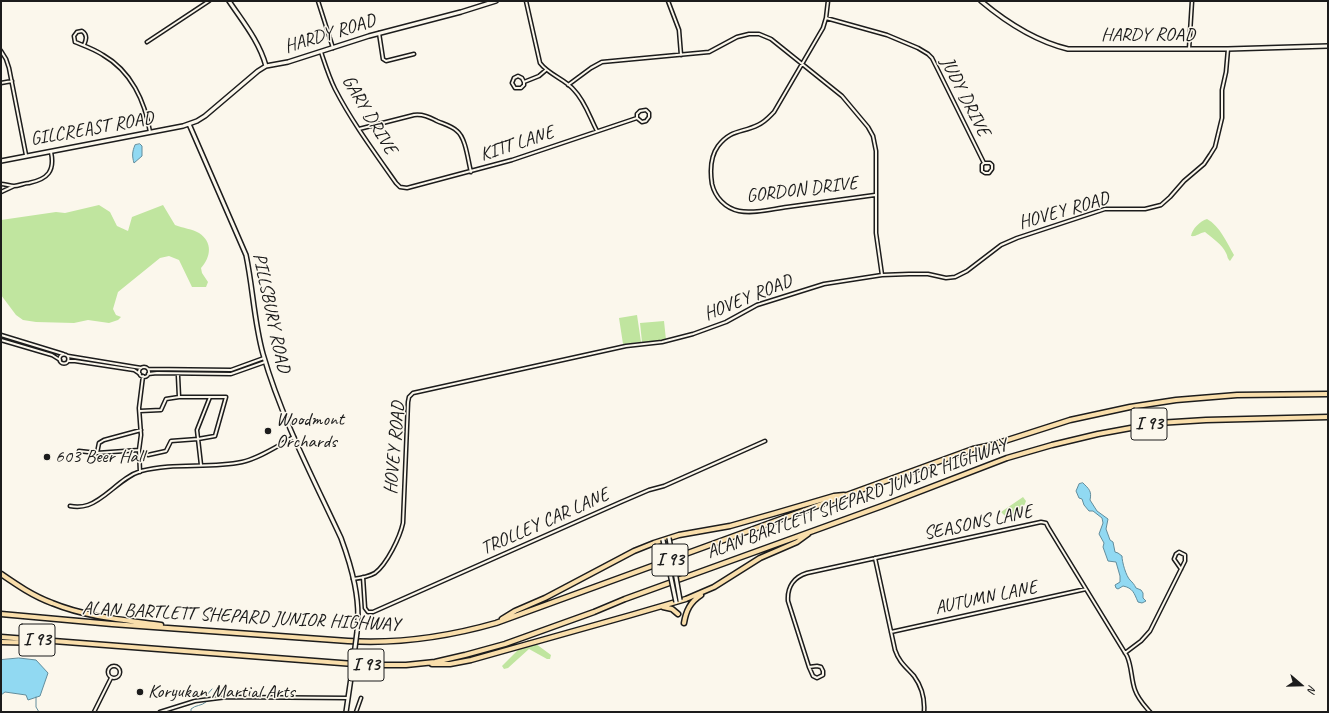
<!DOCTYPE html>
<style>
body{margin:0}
#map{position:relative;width:1329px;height:713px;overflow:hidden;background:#fbf7ec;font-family:Caveat,sans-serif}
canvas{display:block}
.frame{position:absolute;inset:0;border:2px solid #1c1c1c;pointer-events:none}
.north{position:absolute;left:1281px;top:665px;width:40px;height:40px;-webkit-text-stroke:3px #fbf7ec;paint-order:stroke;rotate:110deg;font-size:11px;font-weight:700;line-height:16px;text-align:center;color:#1c1c1c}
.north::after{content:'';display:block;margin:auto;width:14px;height:18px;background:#1c1c1c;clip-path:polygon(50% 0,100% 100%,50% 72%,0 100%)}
</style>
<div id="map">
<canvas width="1329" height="713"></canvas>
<div class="frame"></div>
<div class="north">N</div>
</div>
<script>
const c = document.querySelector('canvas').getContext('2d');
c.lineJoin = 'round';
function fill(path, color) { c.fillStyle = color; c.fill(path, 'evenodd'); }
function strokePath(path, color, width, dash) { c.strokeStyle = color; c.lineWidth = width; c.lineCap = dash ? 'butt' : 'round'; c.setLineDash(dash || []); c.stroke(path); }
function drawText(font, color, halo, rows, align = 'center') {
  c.font = font + ' Caveat,sans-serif'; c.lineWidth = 3; c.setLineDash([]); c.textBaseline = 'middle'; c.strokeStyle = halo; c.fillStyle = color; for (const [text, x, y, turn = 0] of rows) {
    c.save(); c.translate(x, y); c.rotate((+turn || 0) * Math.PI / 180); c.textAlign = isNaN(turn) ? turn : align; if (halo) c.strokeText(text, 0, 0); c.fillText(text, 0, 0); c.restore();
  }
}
const green = new Path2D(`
 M99,205L110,212L117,226L128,231L132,217L163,205L175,225C182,228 193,229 199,233C213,242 211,257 201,268L202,273L208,282L206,287H192L179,260L169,256L160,258L118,292L113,309L116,315L121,317L118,320L109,323L88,320L74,323L36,322L23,320L16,315L1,295V220L56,212L65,213Z
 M1207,219C1220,226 1227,243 1234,255L1230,261C1227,258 1228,257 1226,253C1222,244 1212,238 1205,232C1199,233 1196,237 1191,236C1192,229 1200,221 1207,219Z
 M637,315L641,342L623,344L619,318Z
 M664,321L666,340L642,342L640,323Z
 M1023,497L1026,501C1023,511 1015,516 1005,516L1001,512Z
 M528,640L532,641L551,655L550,659H547L529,649L508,668L504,669L502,666Z`);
const water = new Path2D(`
 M140,144L142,146V156L134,163C132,156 132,152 135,145Z
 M1083,483C1089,489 1092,491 1090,500L1097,511L1108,519L1106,529L1110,540L1113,542L1115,552L1118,553L1122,556C1122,562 1126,576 1130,580C1133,583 1134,584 1136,588L1141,590L1143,593V598L1146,601L1142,603L1138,602C1134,593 1133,588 1123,586L1118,589L1116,588L1115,585L1120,582V576L1116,562L1108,561L1103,547L1104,543L1099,534L1103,523L1102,518L1093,511H1089L1084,505L1082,499L1079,498L1076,491L1079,484Z
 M19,658L36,660L48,673L40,696L28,700L26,695L5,692L1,695V660Z`);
const stream = new Path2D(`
 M206,696L212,689
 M36,697V707L39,712
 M191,712V709C195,705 202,706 206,702`);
const minor = new Path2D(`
 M318,1L333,48
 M526,1L540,63C549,75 565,79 574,90C585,101 590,118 597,131
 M668,1L679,30L681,55
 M828,1L826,18L823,28L774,112C769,117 765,122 758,125C742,133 731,129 718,146C710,157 710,171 712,184C715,197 725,208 739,211C754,214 772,209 787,207C816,203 846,199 875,195
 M826,18L887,35L918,48L928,54L932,58L939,72L984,163L982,165V171L985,173H989L992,169V165L990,163H984
 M379,33L383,59L386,61L414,54
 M147,42L209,1
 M84,45C86,40 88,35 82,31L77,32L74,36L75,42C85,46 94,49 103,55C131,71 145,101 150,132
 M1189,49L1192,1
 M1,51L6,59L9,68L26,155
 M321,52C325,64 329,77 335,89C352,122 375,153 396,183L400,187L407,188L512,160L637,118L642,122L646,121L649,117V113L646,110L640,111L637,114V118
 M524,82L522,78L518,76L514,78L512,83L515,88H521L524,85V82L539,76L546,70
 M1,83L12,81
 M568,85L591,68L602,62L709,52L737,37L749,34H759L771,39L842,96L868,127L873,136L876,151V233L882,275
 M359,129L414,115C423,114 429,117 437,121C444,124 452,126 457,131C466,138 468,161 471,172
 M1,184C5,184 10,186 14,186C19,186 24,183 29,183C48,179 55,171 51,152
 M1,192L14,186
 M1,335L63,354
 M1,340L52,355L60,360
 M59.5 359a4.5 4.5 0 1 1 9 0a4.5 4.5 0 1 1-9 0Z
 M68,356L141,368
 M69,361H75L134,370L140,374
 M139 372a5 5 0 1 1 10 0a5 5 0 1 1-10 0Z
 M148,369L231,370L264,358
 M148,374L157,373L231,374L265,362
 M178,376L179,397
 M140,411L161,410L166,399L179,397H226L215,436L198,439L171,441L166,451L148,455
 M79,451L97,453L139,450
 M97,453L99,443L104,440L141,430
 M201,465L197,430L210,397
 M140,472L139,450L141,435L139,408L143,376
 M70,506C76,507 82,507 88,505C106,499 121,477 141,471C174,462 209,469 242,462C260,458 277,446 294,437
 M875,558L895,650C899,662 906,667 914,676C922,687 925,699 924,712
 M363,577L365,608L368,612H373L621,502L649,490L664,486L765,441
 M353,579C361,578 368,577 375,573C387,564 400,537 403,523L408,402L409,397L413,393L626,346L662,342L693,334L726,322L757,305L824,284L882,275L909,274H928L946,278L955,277L967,271L1001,245L1017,238L1105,209H1145L1161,205L1170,197L1184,181L1204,164L1210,155L1215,147L1222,118V90L1226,72L1228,49
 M891,632L1086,589
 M1125,653L1141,641L1150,631L1185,561V555L1179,552L1176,554L1174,559L1181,569
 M108 672a6 6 0 1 1 12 0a6 6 0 1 1-12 0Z
 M809,667L817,666L821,667L823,671V675L817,678L813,676L809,667L788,601C787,587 794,577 807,573L1041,522L1046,523L1048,527L1127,656C1132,667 1131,679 1135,690C1138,699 1144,705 1150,712
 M94,712L111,678
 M160,712L195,701L227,697L348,698
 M356,712L361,698`);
const tertiary = new Path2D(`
 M229,1C243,22 259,41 266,66
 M981,1C1006,22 1035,41 1068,49H1228L1328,46
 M189,124L246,255C253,288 254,322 263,354C281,417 313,478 341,538C352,568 361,600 357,632
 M1,161L183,126L197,121L205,116L258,71L266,66L288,62L369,36L461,12L496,1
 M346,712L352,671`);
const motorway = new Path2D(`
 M1,574C17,585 33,596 52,603C86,617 124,620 161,625
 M663,607L672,609L678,614
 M1,614L112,624L348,641C398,644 447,637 496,623L973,449L992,445L1070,420L1130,407L1176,400L1237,395L1328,394
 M502,619L515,611L545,598L634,551L654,543L679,535L730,526L776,513L834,496L844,495
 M684,623C686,611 690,602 701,595
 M1,637L367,665H406L435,662L465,655L505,644L594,612L625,599L882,506L1007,458L1052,445L1098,434L1158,423L1206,420L1328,417
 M1,642L45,643
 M432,664H450L471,660L631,615L686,599L714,587L760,558L797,542L808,534`);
const tertiaryBridge = new Path2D(`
 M352,671L357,632`);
const secondaryBridge = new Path2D(`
 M669,538L680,600
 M663,540L676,602`);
const markers = [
 [268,431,4,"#1c1c1c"],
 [47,457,4,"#1c1c1c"],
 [140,692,4,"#1c1c1c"]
];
const shields = [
 [1149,424,36],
 [670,560,36],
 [37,640,36],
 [366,665,36]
];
const shieldNames = [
 ["I 93",1149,424],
 ["I 93",670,560],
 ["I 93",37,640],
 ["I 93",366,665]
];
const streetNames = [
 ["HARDY ROAD",330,34,-17],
 ["HARDY ROAD",1148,35],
 ["JUDY DRIVE",965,97,63],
 ["GARY DRIVE",369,115,59],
 ["GILCREAST ROAD",92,129,-10],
 ["KITT LANE",517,144,-18],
 ["GORDON DRIVE",802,190,-7],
 ["HOVEY ROAD",1064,211,-16],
 ["HOVEY ROAD",748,298,-22],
 ["PILLSBURY ROAD",271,313,78],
 ["HOVEY ROAD",395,448,-85],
 ["ALAN BARTLETT SHEPARD JUNIOR HIGHWAY",857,499,-20],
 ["TROLLEY CAR LANE",545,522,-24],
 ["SEASONS LANE",978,523,-12],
 ["AUTUMN LANE",986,598,-12],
 ["ALAN BARTLETT SHEPARD JUNIOR HIGHWAY",241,617,3]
];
const poiNames = [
 ["Woodmont",276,420],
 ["Orchards",276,442],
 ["603 Beer Hall",55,457],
 ["Koryukan Martial Arts",148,692]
];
fill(green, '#c0e59f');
fill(water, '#91d9f2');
strokePath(water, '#628d9c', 1);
strokePath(stream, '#628d9c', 1);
strokePath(minor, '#1c1c1c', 5);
strokePath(tertiary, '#1c1c1c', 6);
strokePath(motorway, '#1c1c1c', 7);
strokePath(minor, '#fbf7ec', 2);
strokePath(tertiary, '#fbf7ec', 3);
strokePath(motorway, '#f9deab', 4);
strokePath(tertiaryBridge, '#1c1c1c', 6, []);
strokePath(secondaryBridge, '#1c1c1c', 6, []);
strokePath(tertiaryBridge, '#fbf7ec', 3);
strokePath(secondaryBridge, '#fbf7ec', 3);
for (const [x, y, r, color] of markers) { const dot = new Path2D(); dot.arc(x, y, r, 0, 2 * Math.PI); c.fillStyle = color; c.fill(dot); strokePath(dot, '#fbf7ec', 1.5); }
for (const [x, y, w] of shields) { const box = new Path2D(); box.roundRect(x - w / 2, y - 16, w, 32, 3); c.fillStyle = '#fbf7ec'; c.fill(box); strokePath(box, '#1c1c1c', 1); }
drawText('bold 18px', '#1c1c1c', null, shieldNames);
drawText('19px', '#1c1c1c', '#fbf7ec', streetNames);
drawText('19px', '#1c1c1c', '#fbf7ec', poiNames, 'left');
</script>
